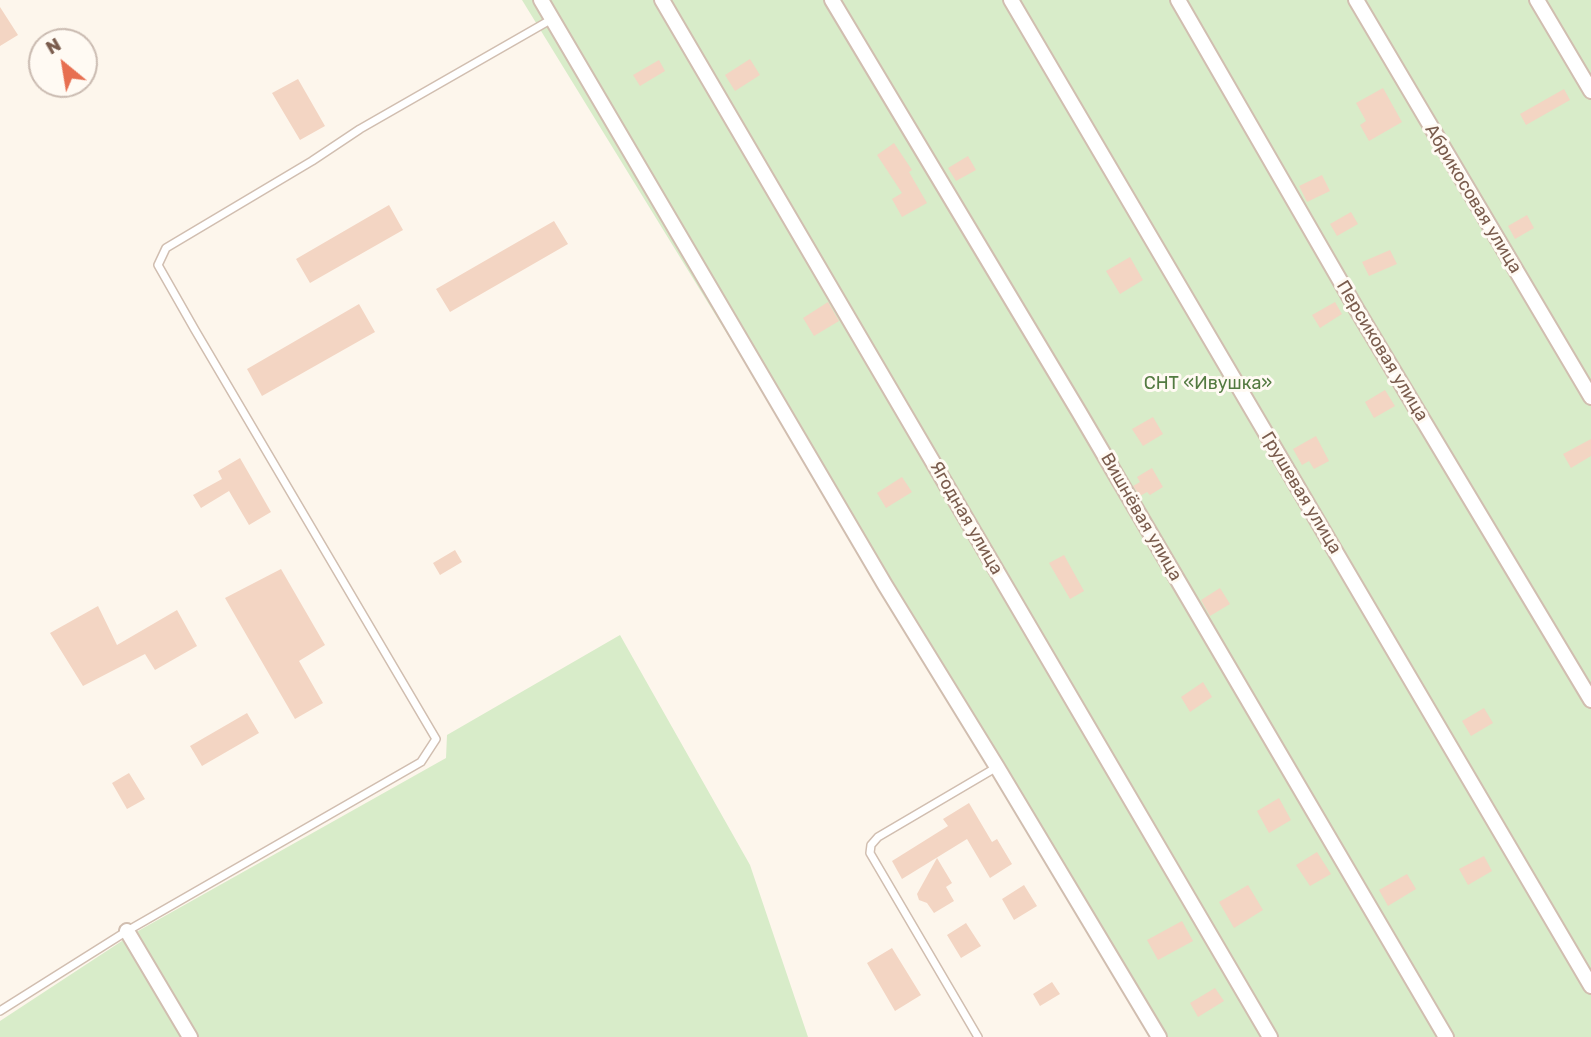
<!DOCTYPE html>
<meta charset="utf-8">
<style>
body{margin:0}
#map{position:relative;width:1591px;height:1037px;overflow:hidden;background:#fdf6ec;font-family:Rubik,sans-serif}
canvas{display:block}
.north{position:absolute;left:28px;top:28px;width:70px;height:70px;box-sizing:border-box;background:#fffaf3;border:2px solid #cabbb1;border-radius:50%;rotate:330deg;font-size:19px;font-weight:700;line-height:28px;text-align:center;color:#7a5c4d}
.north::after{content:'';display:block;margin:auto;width:24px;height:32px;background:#e76f51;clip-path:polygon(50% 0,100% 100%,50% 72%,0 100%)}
</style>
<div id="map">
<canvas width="1591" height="1037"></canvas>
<div class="north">N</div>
</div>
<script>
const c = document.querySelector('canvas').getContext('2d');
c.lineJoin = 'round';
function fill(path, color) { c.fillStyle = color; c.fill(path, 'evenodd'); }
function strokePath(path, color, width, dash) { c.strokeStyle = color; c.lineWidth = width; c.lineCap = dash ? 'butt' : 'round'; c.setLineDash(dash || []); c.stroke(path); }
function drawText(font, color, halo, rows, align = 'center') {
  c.font = font + ' Rubik,sans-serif'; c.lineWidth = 6; c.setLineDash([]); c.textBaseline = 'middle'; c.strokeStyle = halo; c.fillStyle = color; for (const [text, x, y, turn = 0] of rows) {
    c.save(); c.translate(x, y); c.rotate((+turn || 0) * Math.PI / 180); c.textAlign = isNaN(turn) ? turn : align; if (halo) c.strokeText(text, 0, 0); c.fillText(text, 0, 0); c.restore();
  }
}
const green = new Path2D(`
 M522,0H1591V1037H1159Z
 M620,635L750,865L808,1037H0V1021L131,935L446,758L447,735Z`);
const building = new Path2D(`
 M0,7L18,35L0,46Z
 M750,59L760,75L735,91L725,75Z
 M659,60L665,71L640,86L633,75Z
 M298,79L325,126L300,140L272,93Z
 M1383,88L1402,122L1369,141L1360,125L1366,121L1356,103Z
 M1564,89L1570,100L1526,125L1520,114Z
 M894,143L912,170L909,172L927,203L902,217L892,199L902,193L877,155Z
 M968,156L976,170L956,181L948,168Z
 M1322,175L1330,191L1307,202L1299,186Z
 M389,205L403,230L310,283L296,259Z
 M1351,212L1358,224L1337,236L1330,224Z
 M1527,215L1534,228L1515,239L1508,226Z
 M554,221L568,244L450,312L436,289Z
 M1390,250L1397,264L1369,276L1362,262Z
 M1130,257L1143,280L1120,294L1106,271Z
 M828,302L839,321L814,336L803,318Z
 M1335,302L1342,314L1320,328L1312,315Z
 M359,304L375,332L262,396L247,369Z
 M1385,390L1395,406L1374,418L1365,402Z
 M1153,417L1163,434L1143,446L1132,429Z
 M1316,436L1329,461L1314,469L1309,461L1302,465L1293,449Z
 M1591,439V456L1571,468L1563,454Z
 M240,458L271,512L249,525L229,491L201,508L193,495L222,479L218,471Z
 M1152,468L1163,487L1150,495L1147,492L1140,496L1133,486L1140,482L1137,477Z
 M902,477L912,492L886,508L877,493Z
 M455,550L462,562L440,575L433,563Z
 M1064,555L1084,591L1070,599L1049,563Z
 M281,569L325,645L299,661L323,703L295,719L225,598Z
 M1220,588L1230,604L1210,616L1201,600Z
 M98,606L117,645L177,610L197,646L155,670L145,654L83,686L50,633Z
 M1203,682L1212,697L1190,712L1181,697Z
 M1484,708L1493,723L1471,736L1462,721Z
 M247,713L259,733L202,766L190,746Z
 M129,773L145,799L127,809L112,783Z
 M1279,798L1291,820L1269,833L1257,811Z
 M969,803L992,842L997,839L1012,864L990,878L967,839L902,879L892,861L948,826L943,819Z
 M1317,852L1331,874L1310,886L1296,865Z
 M1484,856L1492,871L1468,885L1459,869Z
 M937,858L952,883L946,887L954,901L934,913L927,903L919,900L917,894Z
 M1407,874L1416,889L1388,906L1379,890Z
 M1024,885L1037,906L1014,920L1002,899Z
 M1248,885L1263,910L1234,928L1219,902Z
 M1182,921L1193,941L1158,960L1147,940Z
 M966,923L981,946L961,958L947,935Z
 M892,948L921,995L895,1011L867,963Z
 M1052,982L1060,994L1040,1006L1033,994Z
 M1215,988L1224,1001L1198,1017L1190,1003Z`);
const service = new Path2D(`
 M0,1011L127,931L421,762L436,739L195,330L158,265L166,248L312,161L360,129L552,19
 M978,1037L870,853L871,845L878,837L997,767`);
const minor = new Path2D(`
 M541,0L885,585L997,767L1159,1037
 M662,0L1270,1037
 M832,0L1079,412L1446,1037
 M1011,0L1591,986
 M1178,0L1357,310L1591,700
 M1356,0L1591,397
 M1537,0L1591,91
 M127,931L190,1037`);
const streetNames = [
 ["Абрикосовая улица",1473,199,59],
 ["Персиковая улица",1382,351,59],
 ["Грушевая улица",1301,493,59],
 ["Вишнёвая улица",1141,517,60],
 ["Ягодная улица",966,518,60]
];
const parkNames = [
 ["СНТ «Ивушка»",1208,384]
];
fill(green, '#d8ecc9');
fill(building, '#f3d5c3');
strokePath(service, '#d1beb0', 10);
strokePath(minor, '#d1beb0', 18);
strokePath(service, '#fff', 7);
strokePath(minor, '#fff', 14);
drawText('18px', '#7a5c4d', '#fffaf3', streetNames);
drawText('18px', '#537a41', '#fffaf3', parkNames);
</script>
